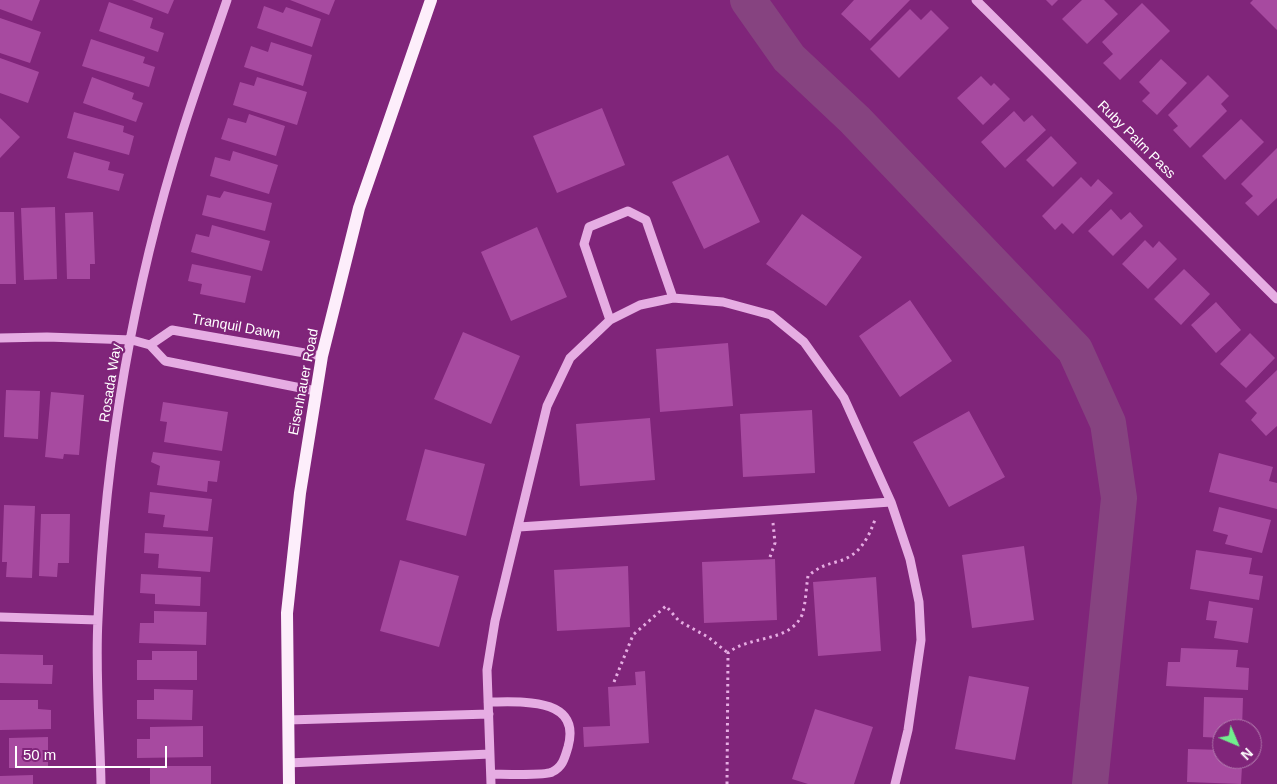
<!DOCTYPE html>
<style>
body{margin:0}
#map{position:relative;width:1277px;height:784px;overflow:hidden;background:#80257a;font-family:Arial,sans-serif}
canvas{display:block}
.north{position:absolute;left:1212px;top:719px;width:50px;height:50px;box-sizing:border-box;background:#80257a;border:1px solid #b37caf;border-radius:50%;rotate:135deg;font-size:14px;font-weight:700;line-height:20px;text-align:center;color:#fff}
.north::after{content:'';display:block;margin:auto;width:18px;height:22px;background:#71ef8d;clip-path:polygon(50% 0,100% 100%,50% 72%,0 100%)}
.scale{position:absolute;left:15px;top:746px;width:152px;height:22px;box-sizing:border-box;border:2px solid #fff;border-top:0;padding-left:6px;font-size:15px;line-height:18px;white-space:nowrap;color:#fff;-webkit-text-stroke:4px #80257a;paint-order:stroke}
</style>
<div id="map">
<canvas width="1277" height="784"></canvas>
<div class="north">N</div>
<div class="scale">50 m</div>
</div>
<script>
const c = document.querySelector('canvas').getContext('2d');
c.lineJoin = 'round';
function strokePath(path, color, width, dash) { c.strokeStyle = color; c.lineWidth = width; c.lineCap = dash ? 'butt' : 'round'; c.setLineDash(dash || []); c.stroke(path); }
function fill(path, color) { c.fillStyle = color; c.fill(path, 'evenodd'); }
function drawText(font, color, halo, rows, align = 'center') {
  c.font = font + ' Arial,sans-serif'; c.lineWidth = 4.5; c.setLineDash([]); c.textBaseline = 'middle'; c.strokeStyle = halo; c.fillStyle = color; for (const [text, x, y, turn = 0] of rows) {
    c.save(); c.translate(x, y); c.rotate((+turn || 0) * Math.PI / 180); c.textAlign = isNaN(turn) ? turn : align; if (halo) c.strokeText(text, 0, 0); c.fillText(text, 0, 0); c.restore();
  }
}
const river = new Path2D(`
 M748,0L789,58L855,120L1075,350L1108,423L1119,498L1090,784`);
const building = new Path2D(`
 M0,0H40L32,21L0,9Z
 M132,0H174L168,14Z
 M290,0H335L329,15Z
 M854,0H910L870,41L841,14Z
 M1046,0H1058L1052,6Z
 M1082,0H1104L1118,14L1087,44L1062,19Z
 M1253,0H1277V30L1250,3Z
 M109,2L153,18L150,28L164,33L158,52L99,31Z
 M1142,3L1170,31L1120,80L1103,63L1113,54L1102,42Z
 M264,6L283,13L286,7L321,19L312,47L257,28Z
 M910,9L921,20L931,10L949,28L899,78L870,49Z
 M0,18L41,32L30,63L0,53Z
 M91,39L145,57L143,63L155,67L149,87L82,66Z
 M271,42L312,55L303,86L244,67L251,46L268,52Z
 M0,58L39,72L28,103L0,93Z
 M1161,59L1187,83L1157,115L1142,101L1150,93L1139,82Z
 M1208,75L1229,96L1221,104L1227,111L1190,148L1173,130L1178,126L1168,115Z
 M981,76L991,86L994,83L1010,99L983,125L957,98Z
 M92,77L134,93L132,99L143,103L136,122L83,103Z
 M257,77L307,92L297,125L233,105L240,82L254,86Z
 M602,108L625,165L557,193L533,136Z
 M1014,111L1024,122L1032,115L1046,130L1005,168L981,142Z
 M74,112L124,126L123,132L134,136L129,155L67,138Z
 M249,114L285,126L276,156L221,139L228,118L246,123Z
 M0,118L20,137L0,158Z
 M1241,119L1264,142L1225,180L1202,156Z
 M1051,136L1077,163L1053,187L1026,160Z
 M1277,148V198L1258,216L1245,203L1253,196L1241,184Z
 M233,151L278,165L269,194L210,176L215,157L230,161Z
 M74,152L110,162L108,170L124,174L119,191L67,178Z
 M728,155L760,222L704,249L672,182Z
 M1081,177L1091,187L1098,179L1113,193L1073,234L1062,223L1055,230L1042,216Z
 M224,191L272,203L265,231L202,215L207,195L220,198Z
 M55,207L57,279L24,280L21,208Z
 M1111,209L1121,220L1130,212L1143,226L1113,256L1088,231Z
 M0,212H14L16,284H0Z
 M93,212L95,264H90V279H67L65,213Z
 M802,214L862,257L826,306L766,264Z
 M212,225L270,241L262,271L191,252L196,234L209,237Z
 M537,227L567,297L511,321L481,252Z
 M1145,240L1153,248L1159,241L1177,259L1148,289L1122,264Z
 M192,264L251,276L245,303L200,294L202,284L188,281Z
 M1184,269L1210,294L1181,325L1154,299Z
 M910,300L952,361L900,397L859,336Z
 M1216,302L1241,330L1216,353L1191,325Z
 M463,332L520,356L491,424L434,399Z
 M1250,333L1275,358L1246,388L1220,364Z
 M728,343L733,406L660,412L656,349Z
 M1277,370V426L1266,436L1251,420L1257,413L1245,401Z
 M6,390L40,391L38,439L4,437Z
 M51,392L84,395L79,455L64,454L63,459L45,457Z
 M163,402L228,412L222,451L164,442L167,422L160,421Z
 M812,410L815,473L743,477L740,414Z
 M969,411L1005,477L949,507L913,442Z
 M650,418L655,480L580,486L576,424Z
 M425,449L485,464L466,536L406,520Z
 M153,452L220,461L217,482L208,481L207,492L157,485L160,466L151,462Z
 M1219,453L1273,467L1269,481L1277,483V509L1209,492Z
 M150,492L212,499L208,531L163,527L165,515L148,513Z
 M4,505L35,506L32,578L6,577L7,562H2Z
 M1219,507L1271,520L1262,553L1225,544L1228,535L1213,531Z
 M41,514H70L69,563H58L57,577L39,576Z
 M145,533L213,537L210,572L158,568L159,554L144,553Z
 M1024,546L1034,620L972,628L962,555Z
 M1196,550L1252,558L1249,574L1263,576L1259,600L1190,589Z
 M775,559L777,620L704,623L702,562Z
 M400,560L459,576L439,647L380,631Z
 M628,566L630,627L557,631L554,570Z
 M141,574L201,577L200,606L155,604V594L140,593Z
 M876,577L881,651L818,656L813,582Z
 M1209,601L1253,608L1248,643L1214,638L1217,621L1206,620Z
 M154,611L207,612L206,645L139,643L140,623H154Z
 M1181,648L1238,650L1236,667L1249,668L1248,690L1166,686L1168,662H1180Z
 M152,651H197V680H137V660H152Z
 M0,654L43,655V665H53L52,684L0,683Z
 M645,671L649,743L584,747L583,727L610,726L608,687L636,685L635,672Z
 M969,676L1029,687L1015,760L955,749Z
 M154,689L193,690L192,720L137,719V700H154Z
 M1204,697L1243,698L1242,729H1222V738L1203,737Z
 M0,700H38V709L51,710V729L0,730Z
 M815,709L873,727L854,784H808L792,779Z
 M203,726V757L137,758V739H150V727Z
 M48,737V768H9V738Z
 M1188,749L1222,750V759H1233V766H1242L1241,784L1187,782Z
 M150,766H211V784H150Z
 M33,775V784H0V776Z`);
const path = new Path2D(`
 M770,557L775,543L773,523
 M614,682L633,635L666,606L679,621L708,637L728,653
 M727,784L728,653C749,635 789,643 802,615C806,603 806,588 808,576C817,568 825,565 836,562C860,556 868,539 876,517`);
const minor = new Path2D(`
 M976,0L1277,299
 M610,320L584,244L589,227L628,211L646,220L673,298
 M0,338L47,337L132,340L150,345L165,361L316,391
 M150,345L172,330L322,356
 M519,527L891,502
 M0,617L98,620
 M488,702C519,702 582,696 568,747C565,757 563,767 552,772C545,776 502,774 491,774
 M288,720L489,714
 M288,763L490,754
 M101,784C100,729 95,674 98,619C105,456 133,289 182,133C196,88 212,44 227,0
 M491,784L487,670L495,621L547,406L570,358L610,320L640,305L673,298L723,302L771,315L804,342L844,398L891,502L910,559L919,602L921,640L908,730L895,784`);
const major = new Path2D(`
 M289,784L287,613L300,493L322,356L359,208L431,0`);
const streetNames = [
 ["Ruby Palm Pass",1136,140,45],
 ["Tranquil Dawn",236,327,10],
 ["Eisenhauer Road",304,382,-79],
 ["Rosada Way",111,383,-81]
];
strokePath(river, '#864380', 36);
fill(building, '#a74aa0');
strokePath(path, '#e6ade3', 3, [2.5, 4]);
strokePath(minor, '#e6ade3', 9);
strokePath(major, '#fdeefb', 12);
drawText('14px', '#fff', '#80257a', streetNames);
</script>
